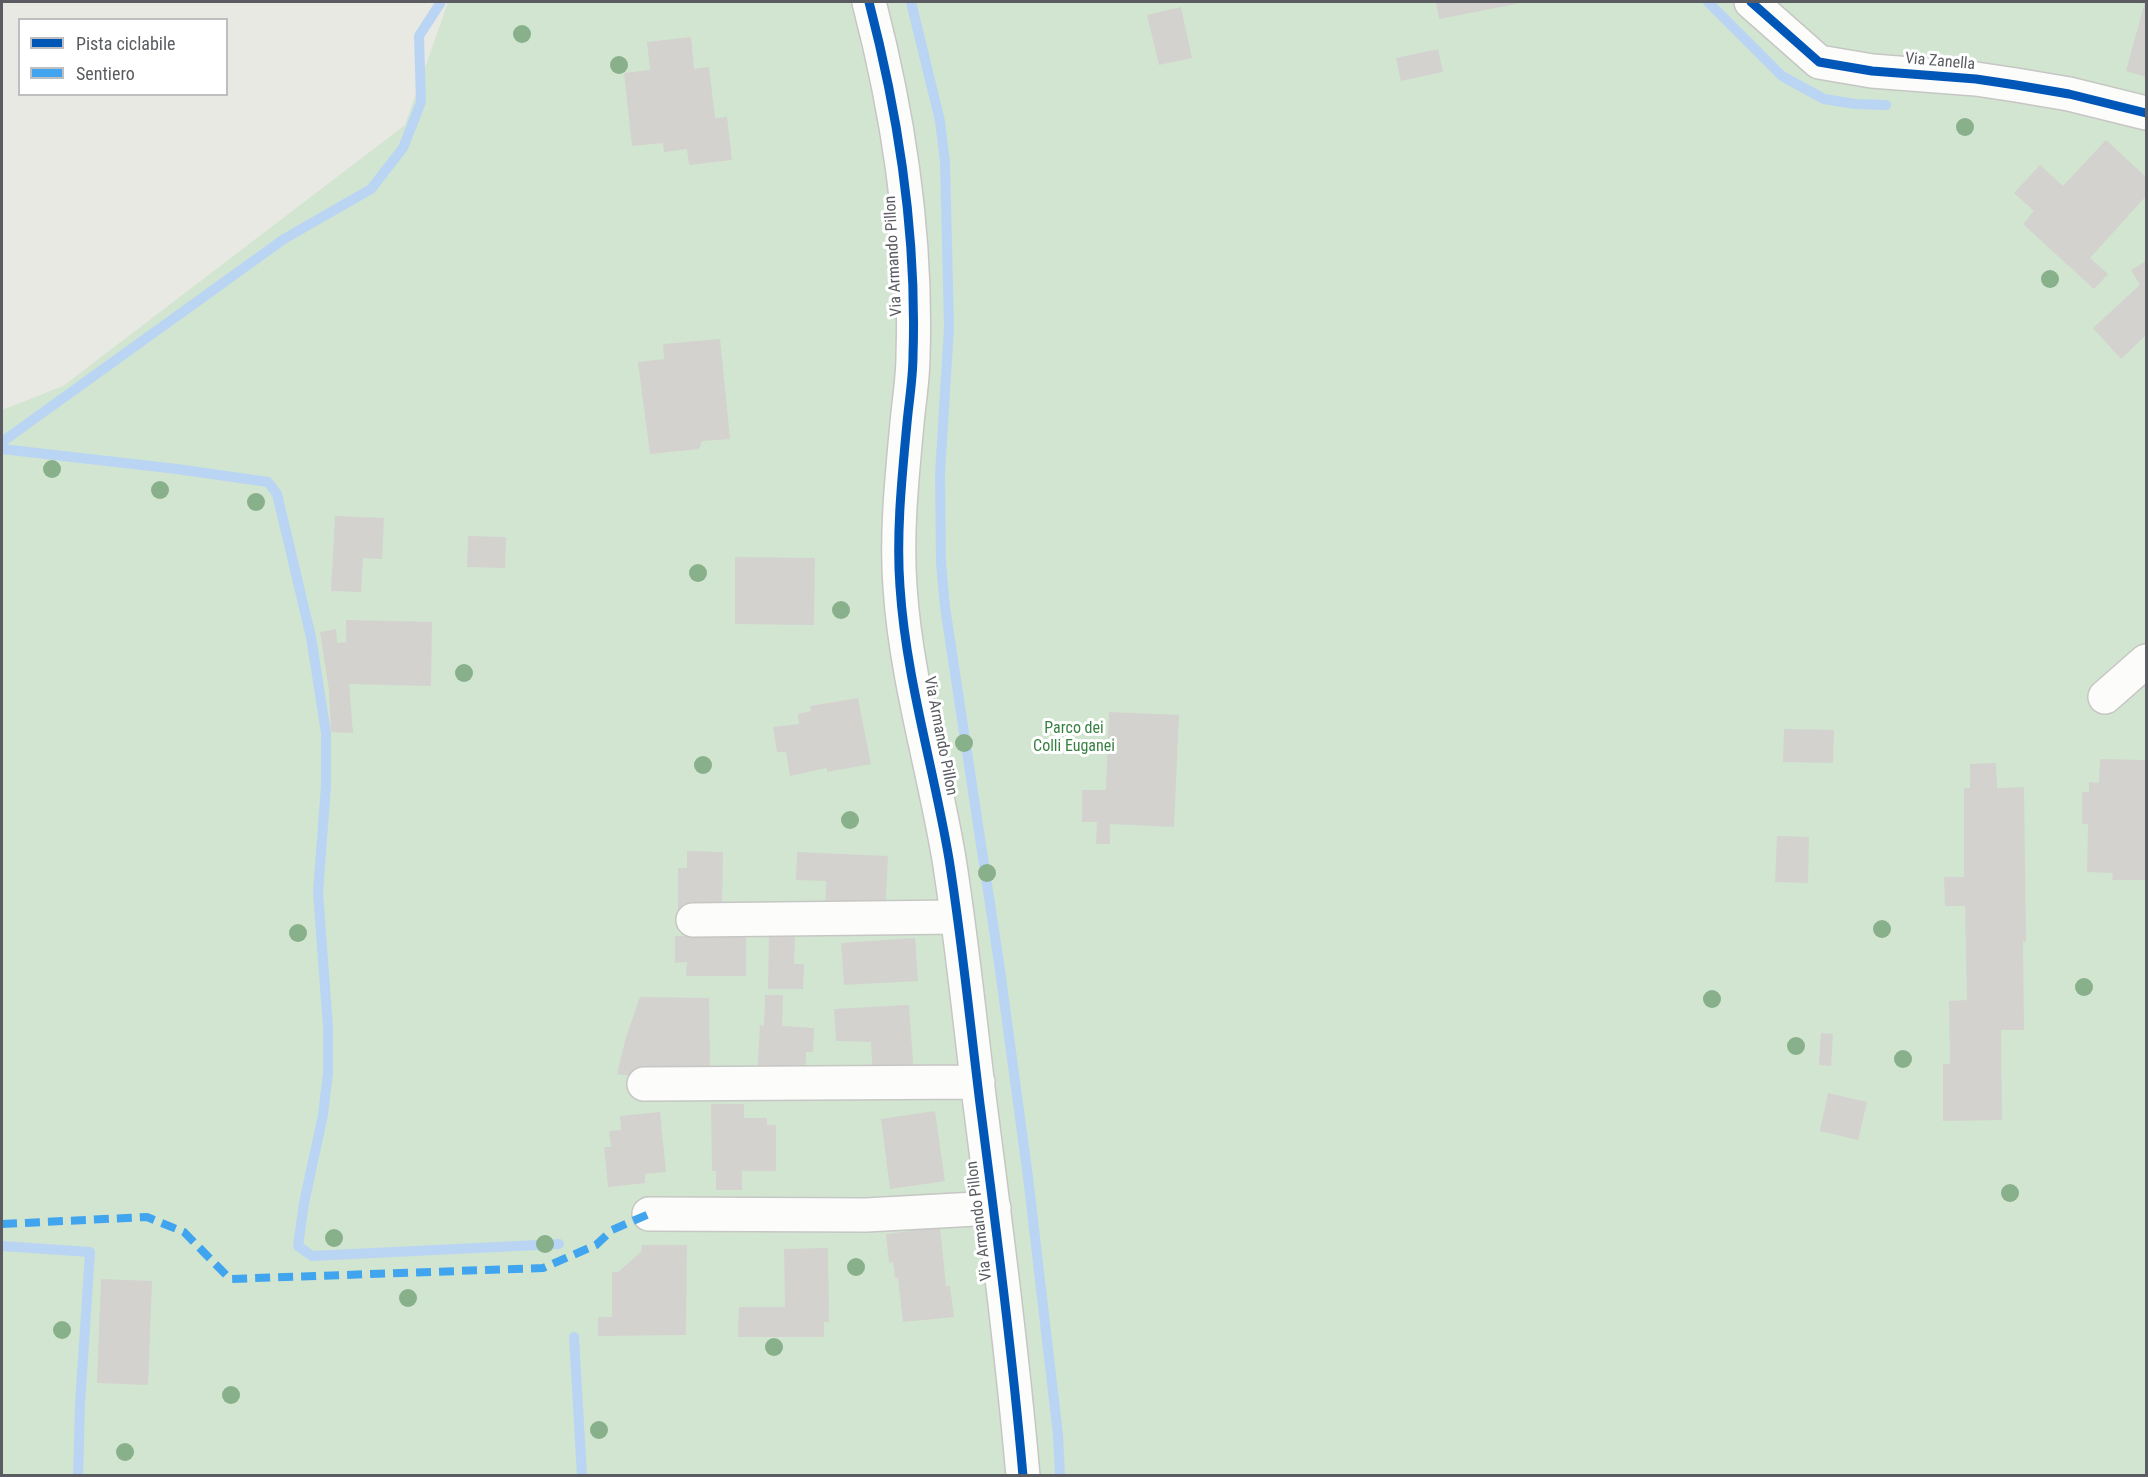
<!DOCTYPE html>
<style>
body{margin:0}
#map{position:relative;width:2148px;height:1477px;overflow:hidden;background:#e9e9e4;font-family:"Roboto Condensed",sans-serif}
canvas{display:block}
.frame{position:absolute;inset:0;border:3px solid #5a5c61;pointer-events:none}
.legend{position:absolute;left:18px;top:18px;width:210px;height:78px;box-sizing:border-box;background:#fff;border:2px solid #bdbec0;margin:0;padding:8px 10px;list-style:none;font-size:18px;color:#5a5c61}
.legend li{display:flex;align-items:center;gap:12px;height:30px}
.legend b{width:30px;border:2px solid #bdbec0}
</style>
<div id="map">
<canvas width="2148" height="1477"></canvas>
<div class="frame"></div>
<ul class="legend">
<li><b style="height:8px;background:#0057b8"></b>Pista ciclabile</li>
<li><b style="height:8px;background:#40a5ee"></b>Sentiero</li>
</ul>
</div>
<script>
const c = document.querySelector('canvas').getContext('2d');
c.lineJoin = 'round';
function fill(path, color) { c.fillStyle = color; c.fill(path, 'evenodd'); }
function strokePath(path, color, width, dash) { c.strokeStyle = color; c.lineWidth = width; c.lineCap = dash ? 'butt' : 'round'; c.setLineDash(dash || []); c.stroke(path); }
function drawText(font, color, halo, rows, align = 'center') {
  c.font = font + ' "Roboto Condensed",sans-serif'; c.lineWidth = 6; c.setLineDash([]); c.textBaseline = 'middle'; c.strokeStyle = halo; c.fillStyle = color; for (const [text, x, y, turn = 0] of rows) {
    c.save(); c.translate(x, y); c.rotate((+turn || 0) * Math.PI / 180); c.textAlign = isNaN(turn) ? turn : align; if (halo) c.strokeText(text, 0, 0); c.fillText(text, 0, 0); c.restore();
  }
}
const green = new Path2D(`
 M448,2H2146V1475L2,1476V410L63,386L405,125Z`);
const stream = new Path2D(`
 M911,2L940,121L945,162L949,327L940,474L941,563L945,607L1000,970L1028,1177L1058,1435L1060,1476
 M1708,2L1782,76L1824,99L1855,104L1886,105
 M2,442L284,239L371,189L403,148L421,102L419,36L441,2
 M2,449L177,469L268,482L277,494L311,637L326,733V786L318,892L328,1028V1073L323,1115L304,1203L298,1246L312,1256L559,1244
 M2,1246L90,1252L80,1404L78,1476
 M574,1337L582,1476`);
const building = new Path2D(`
 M1436,2H1515L1516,4L1439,19Z
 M2145,2H2146V77L2126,71Z
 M1181,7L1192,58L1159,65L1147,15Z
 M691,37L694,69L709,67L715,118L727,117L732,160L689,165L687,149L664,152L663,143L632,146L624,73L650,70L647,42Z
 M1438,49L1443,72L1401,81L1396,58Z
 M2106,140L2146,177V196L2090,258L2108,274L2094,289L2023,224L2034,211L2014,193L2040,165L2063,186Z
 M2146,261V335L2121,359L2093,328L2140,285L2131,270Z
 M720,339L730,439L702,441L699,449L650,454L638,362L664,359L663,344Z
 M335,516L384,518L382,559L363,558L361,592L331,591Z
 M468,536L506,537L505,568L467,567Z
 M735,557L815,558L814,625L735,624Z
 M346,620L432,622L431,686L349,684L353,733L331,732L329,690L320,632L336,629L337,643L346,642Z
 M858,698L871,764L827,772V768L790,776L786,752H777L773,727L799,724L798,714L811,711L810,706Z
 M1109,712L1179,715L1174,827L1110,824V844H1096L1097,822H1082V790H1106Z
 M1784,729L1834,730L1833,763L1783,762Z
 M2100,759L2146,760V880H2112L2113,873L2087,872L2088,824H2082V792H2089V782L2099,783Z
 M1996,763L1997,788L2024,787L2026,942L2023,941L2024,1030H2001L2002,1120L1943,1121V1064H1950L1949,1001L1967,1000L1965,906H1945L1944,877H1964V788H1970V764Z
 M1777,836L1809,837L1808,883L1775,882Z
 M687,851L723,852L722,912L678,911V868H687Z
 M797,852L888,856L885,916L825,913L826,881L796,880Z
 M769,934L795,935L794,964H804L803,989H768Z
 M675,936H746V976H686L687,962L675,963Z
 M915,938L918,981L844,985L841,943Z
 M765,995H783L782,1026L814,1028L813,1052H806L805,1075L757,1076L760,1025L764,1026Z
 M640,997L709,998L710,1075L653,1079L617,1074L626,1037Z
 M909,1005L914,1076L873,1080L871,1042L836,1041L834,1009Z
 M1821,1033L1833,1034L1831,1066L1819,1065Z
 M1828,1093L1867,1102L1858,1140L1820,1131Z
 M711,1104H744V1118H767V1125H776V1171H742V1190H716V1171H712Z
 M935,1111L945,1181L890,1189L881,1119Z
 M660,1112L666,1172L645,1174V1183L608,1187L604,1147H611L609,1131L621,1130L620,1116Z
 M940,1227L946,1286H950L954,1317L903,1322L898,1278H895L893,1262L889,1263L886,1234Z
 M642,1245H687L686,1335L598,1336V1317H612V1272H618L641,1252Z
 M828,1248L829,1322H824V1337H738L739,1307H785L784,1249Z
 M101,1279L152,1281L148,1385L97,1383Z`);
const minor = new Path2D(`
 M869,2C899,117 917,236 913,356C913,378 909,401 907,423C902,477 896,533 900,587C906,679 934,769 949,859C962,941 970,1023 980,1104C996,1228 1012,1351 1023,1476
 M1751,2L1819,62L1872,71L1976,79L2016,85L2069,94L2146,113
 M2105,697L2146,661
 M693,920L957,917
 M644,1084L978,1082
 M649,1214L866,1215L994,1208`);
const quiet = new Path2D(`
 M2,1224L147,1217L184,1232L230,1279L543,1268L596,1245L612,1230L649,1214`);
const cycleway = new Path2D(`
 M869,2C899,117 917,236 913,356C913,378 909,401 907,423C902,477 896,533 900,587C906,679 934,769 949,859C962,941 970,1023 980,1104C996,1228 1012,1351 1023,1476
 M1751,2L1819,62L1872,71L1976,79L2016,85L2069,94L2146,113`);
const trees = [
 [522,34],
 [619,65],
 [1965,127],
 [2050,279],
 [52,469],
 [160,490],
 [256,502],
 [698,573],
 [841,610],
 [464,673],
 [964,743],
 [703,765],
 [850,820],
 [987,873],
 [1882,929],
 [298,933],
 [2084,987],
 [1712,999],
 [1796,1046],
 [1903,1059],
 [2010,1193],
 [334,1238],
 [545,1244],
 [856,1267],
 [408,1298],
 [62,1330],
 [774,1347],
 [231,1395],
 [599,1430],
 [125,1452]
];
const streetNames = [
 ["Via Zanella",1940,62,5],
 ["Via Armando Pillon",894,256,-93],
 ["Via Armando Pillon",940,736,79],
 ["Via Armando Pillon",980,1221,-97]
];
const parkNames = [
 ["Parco dei",1074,729],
 ["Colli Euganei",1074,747]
];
fill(green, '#d2e5d1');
strokePath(stream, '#b9d5f3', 10);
fill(building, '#d3d2cf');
strokePath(minor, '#c6c6c4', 36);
strokePath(minor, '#fcfcfb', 33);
strokePath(quiet, '#40a5ee', 8, [15, 8]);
strokePath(cycleway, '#0057b8', 9);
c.fillStyle = '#88b08b';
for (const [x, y] of trees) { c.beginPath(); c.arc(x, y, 9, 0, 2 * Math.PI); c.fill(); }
drawText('16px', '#5a5c61', '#fff', streetNames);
drawText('16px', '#398143', '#fff', parkNames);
</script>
